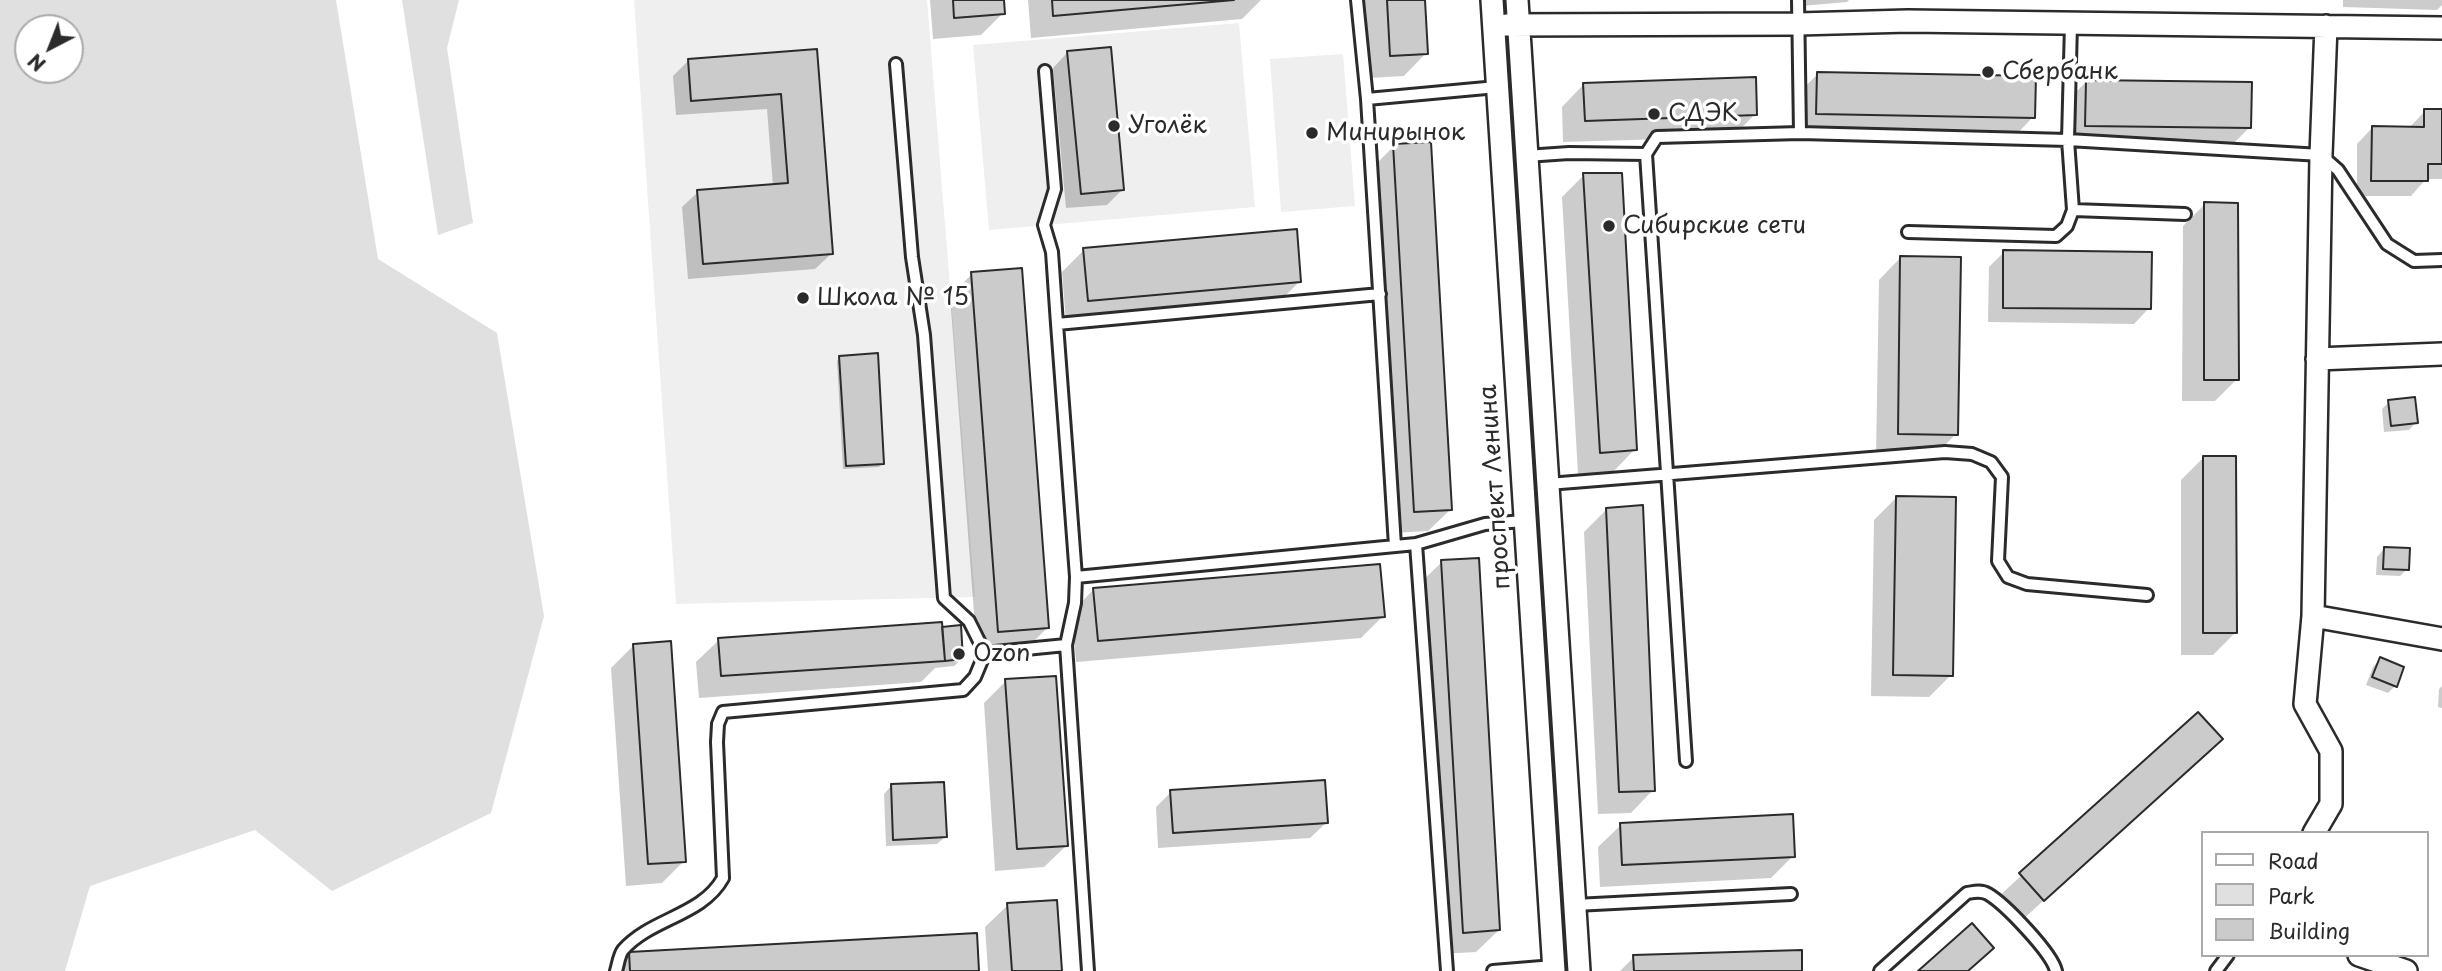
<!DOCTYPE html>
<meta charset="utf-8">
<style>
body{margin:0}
#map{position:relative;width:2442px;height:971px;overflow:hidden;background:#fff;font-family:"Playpen Sans",sans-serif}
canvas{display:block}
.legend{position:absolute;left:2201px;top:831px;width:228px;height:126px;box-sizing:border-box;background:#fff;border:2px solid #aaa;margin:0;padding:9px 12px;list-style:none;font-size:21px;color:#2b2b2b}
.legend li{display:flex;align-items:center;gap:14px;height:35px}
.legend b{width:35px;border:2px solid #aaa}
.north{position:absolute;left:14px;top:14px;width:70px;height:70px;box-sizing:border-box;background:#fff;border:2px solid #aaa;border-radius:50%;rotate:222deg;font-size:19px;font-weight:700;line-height:28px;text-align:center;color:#2b2b2b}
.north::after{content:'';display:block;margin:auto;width:24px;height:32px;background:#2b2b2b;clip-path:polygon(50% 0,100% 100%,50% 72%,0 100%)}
</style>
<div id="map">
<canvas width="2442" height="971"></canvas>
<ul class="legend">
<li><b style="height:9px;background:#fff"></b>Road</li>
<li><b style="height:19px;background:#e0e0e0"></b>Park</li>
<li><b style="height:19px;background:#cbcbcb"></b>Building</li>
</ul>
<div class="north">N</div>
</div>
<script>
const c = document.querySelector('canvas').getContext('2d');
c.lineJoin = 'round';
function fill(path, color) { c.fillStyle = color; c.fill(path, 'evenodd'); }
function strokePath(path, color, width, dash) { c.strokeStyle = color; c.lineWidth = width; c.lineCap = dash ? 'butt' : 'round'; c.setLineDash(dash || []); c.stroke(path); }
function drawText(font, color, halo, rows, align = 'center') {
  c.font = font + ' "Playpen Sans",sans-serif'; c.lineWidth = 7; c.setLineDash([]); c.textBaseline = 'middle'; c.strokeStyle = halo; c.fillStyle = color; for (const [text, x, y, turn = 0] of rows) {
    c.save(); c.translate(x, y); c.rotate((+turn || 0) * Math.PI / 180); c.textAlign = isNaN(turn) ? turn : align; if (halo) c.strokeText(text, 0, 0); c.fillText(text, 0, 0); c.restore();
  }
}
const built = new Path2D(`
 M634,0H927L975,597L676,604Z
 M1239,23L1255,207L989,230L973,45Z
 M1343,54L1355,206L1281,212L1270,59Z`);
const green = new Path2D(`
 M0,0H336L378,259L497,333L544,616L491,813L332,891L255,830L90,886L65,971H0ZM28,28H70V70H28Z
 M402,0H459L447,48L473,223L438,235Z`);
const shadow = new Path2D(`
 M930,0H1002L1003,13L981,35L933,39Z
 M1028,0H1261L1242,19L1031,38Z
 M1364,0H1423L1426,53L1404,76L1368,78Z
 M1801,0H1849L1847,2L1802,6Z
 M2343,0H2442V5L2437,10L2343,7Z
 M815,51L831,254L815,269L688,279L682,207L698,192L773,186L767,109L676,115L673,76L689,60Z
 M1068,52L1123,189L1107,205L1066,208L1053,68Z
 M1818,74L2033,117L2011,140L1795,136V96Z
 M2086,82L2249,128L2227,150L2064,148V104Z
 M1584,84L1755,114L1733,137L1563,142L1562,107Z
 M2425,111H2442V179H2426L2411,196H2357V144L2372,128H2409Z
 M1394,146L1451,509L1428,531L1392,533L1372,168Z
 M1584,175L1635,449L1613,472L1578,474L1562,197Z
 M2205,204L2237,379L2215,401H2182L2183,226Z
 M1084,250L1300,281L1277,304L1066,322L1062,272Z
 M2004,252L2149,308L2134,324L1988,322L1989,267Z
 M1901,257L1956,434L1934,456L1876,455L1879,280Z
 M972,274L1047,628L1025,650L977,653L950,296Z
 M840,357L883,463L879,467L843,469L837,361Z
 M2389,402L2416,422L2409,430L2384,432L2382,409Z
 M2204,457L2236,632L2213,655H2181V480Z
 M1896,498L1951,675L1929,697L1871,696L1874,520Z
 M1607,509L1653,790L1631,813L1598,814L1584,532Z
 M2384,549L2407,569L2400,576L2376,575L2377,557Z
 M1442,562L1499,930L1476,952L1441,954L1419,584Z
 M1094,589L1383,616L1361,638L1076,662L1072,612Z
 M719,640L962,659L954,666L935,668L921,682L699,698L696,662Z
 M634,645L684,861L662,883L626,886L611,668Z
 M2380,659L2395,686L2388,693L2366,685L2373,667Z
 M1006,681L1067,845L1044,867L995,871L984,703Z
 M2442,686V708L2438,707L2439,689Z
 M2198,714L2221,739L2020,922L1998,897Z
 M891,786L945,837L937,844L886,846L884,794Z
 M1171,792L1326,823L1310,838L1158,848L1156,807Z
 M1621,825L1793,856L1771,878L1600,887L1598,847Z
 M1008,905L1060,971H988L985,927Z
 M630,953L977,971H612Z
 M1634,957L1801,971H1620Z`);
const building = new Path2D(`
 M953,0H1004L1005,14L954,18Z
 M1052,0H1234L1053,16Z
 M1387,0H1425L1428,54L1390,56Z
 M1111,47L1124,190L1081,194L1067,51Z
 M817,49L833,254L703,264L697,190L788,183L781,94L691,101L688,59Z
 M1817,72L2036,76L2035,118L1816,114Z
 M1756,77L1757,115L1585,121L1583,83Z
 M2086,80L2252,82L2251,128L2085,126Z
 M2424,109H2442V164H2428V181H2371L2372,126L2424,127Z
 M1431,142L1452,510L1414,512L1393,144Z
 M1583,173H1622L1637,450L1600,453Z
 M2204,202L2238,203L2239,380H2204Z
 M1297,229L1301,282L1088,301L1083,248Z
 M2003,250L2152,252L2151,309L2003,308Z
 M1900,256L1961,257L1958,435L1898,434Z
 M1022,268L1049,628L998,632L971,272Z
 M878,353L884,464L846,466L839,356Z
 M2415,397L2418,423L2391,426L2388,400Z
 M2203,456H2236L2237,633H2203Z
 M1896,496L1956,497L1953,676L1893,675Z
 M1643,505L1655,791L1619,792L1606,508Z
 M2384,547L2410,548L2409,570L2383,569Z
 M1479,558L1500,930L1463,933L1441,560Z
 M1380,564L1385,617L1098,641L1093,588Z
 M942,622L945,661L721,676L718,638Z
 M961,625L963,659L945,661L942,627Z
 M671,641L686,862L648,864L633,644Z
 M2380,657L2404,667L2397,687L2372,677Z
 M1056,676L1068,846L1017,849L1005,679Z
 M2198,712L2223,739L2044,901L2019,873Z
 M1325,780L1328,823L1173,833L1170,790Z
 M944,782L947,837L893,840L891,784Z
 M1793,814L1795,857L1622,865L1620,823Z
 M1057,900L1062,971H1012L1007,903Z
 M1972,923L1994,948L1968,971H1918Z
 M977,933L979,971H630L629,952Z
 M1802,950V971H1634L1633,955Z`);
const service = new Path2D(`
 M1357,0L1367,99L1497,87
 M1798,0L1800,133
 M896,64L912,257L924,335L944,598L969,621L985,653
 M1045,71L1055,189L1044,225L1052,252L1057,324
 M1367,99L1395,546
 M1646,154L1686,761
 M1526,156L1569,153L1646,154L1657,137L1800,133L2068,140L2321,155L2338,170L2387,244L2414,261L2442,260
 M2073,210L2185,214
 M1908,232L2056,236L2067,226L2073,210L2068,140L2071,24
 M1380,294L1057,324L1076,577L1416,544L1485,524L1524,521
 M1548,484L1945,452L1972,454L1991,462L2002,477L1998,561L2008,577L2027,584L2147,595
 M1416,544L1447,971
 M1066,645L1088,971
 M1575,905L1791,894
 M616,971C618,965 619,955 623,950C651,918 702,916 723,878L717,742L718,724L723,712L963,690L975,677L985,653L1066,645L1075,603L1076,577
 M1493,971L1554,966
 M1880,971L1967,893C1974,892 1981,890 1988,894C2005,904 2052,953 2056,971
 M2216,971L2228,955`);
const minor = new Path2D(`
 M1492,0L1554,971
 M1517,0L1579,971
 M1506,25L1798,24L1908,21L2442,28
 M2317,359L2442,354
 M2313,616L2442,639
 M2314,833L2331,804V751L2305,704L2313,616L2321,155L2326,26
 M2359,955L2406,971`);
const markers = [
 [1988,72,7,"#2b2b2b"],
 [1654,114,7,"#2b2b2b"],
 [1114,126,7,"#2b2b2b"],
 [1312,133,7,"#2b2b2b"],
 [1609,226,7,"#2b2b2b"],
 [803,298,7,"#2b2b2b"],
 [959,654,7,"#2b2b2b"]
];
const poiNames = [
 ["Сбербанк",2002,72],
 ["СДЭК",1668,114],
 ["Уголёк",1128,126],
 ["Минирынок",1326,133],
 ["Сибирские сети",1623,226],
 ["Школа № 15",817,298],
 ["Ozon",973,654]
];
const streetNames = [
 ["проспект Ленина",1496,487,-94]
];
fill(built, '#efefef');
fill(green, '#e0e0e0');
fill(shadow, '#0003');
fill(building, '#cbcbcb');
strokePath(building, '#2b2b2b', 2);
strokePath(service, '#2b2b2b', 16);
strokePath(minor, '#2b2b2b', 26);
strokePath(service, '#fff', 10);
strokePath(minor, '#fff', 21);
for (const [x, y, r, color] of markers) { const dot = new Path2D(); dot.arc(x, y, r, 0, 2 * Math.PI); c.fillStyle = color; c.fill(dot); strokePath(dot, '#fff', 2.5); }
drawText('24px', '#2b2b2b', '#fff', poiNames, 'left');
drawText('24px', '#2b2b2b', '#fff', streetNames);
</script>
